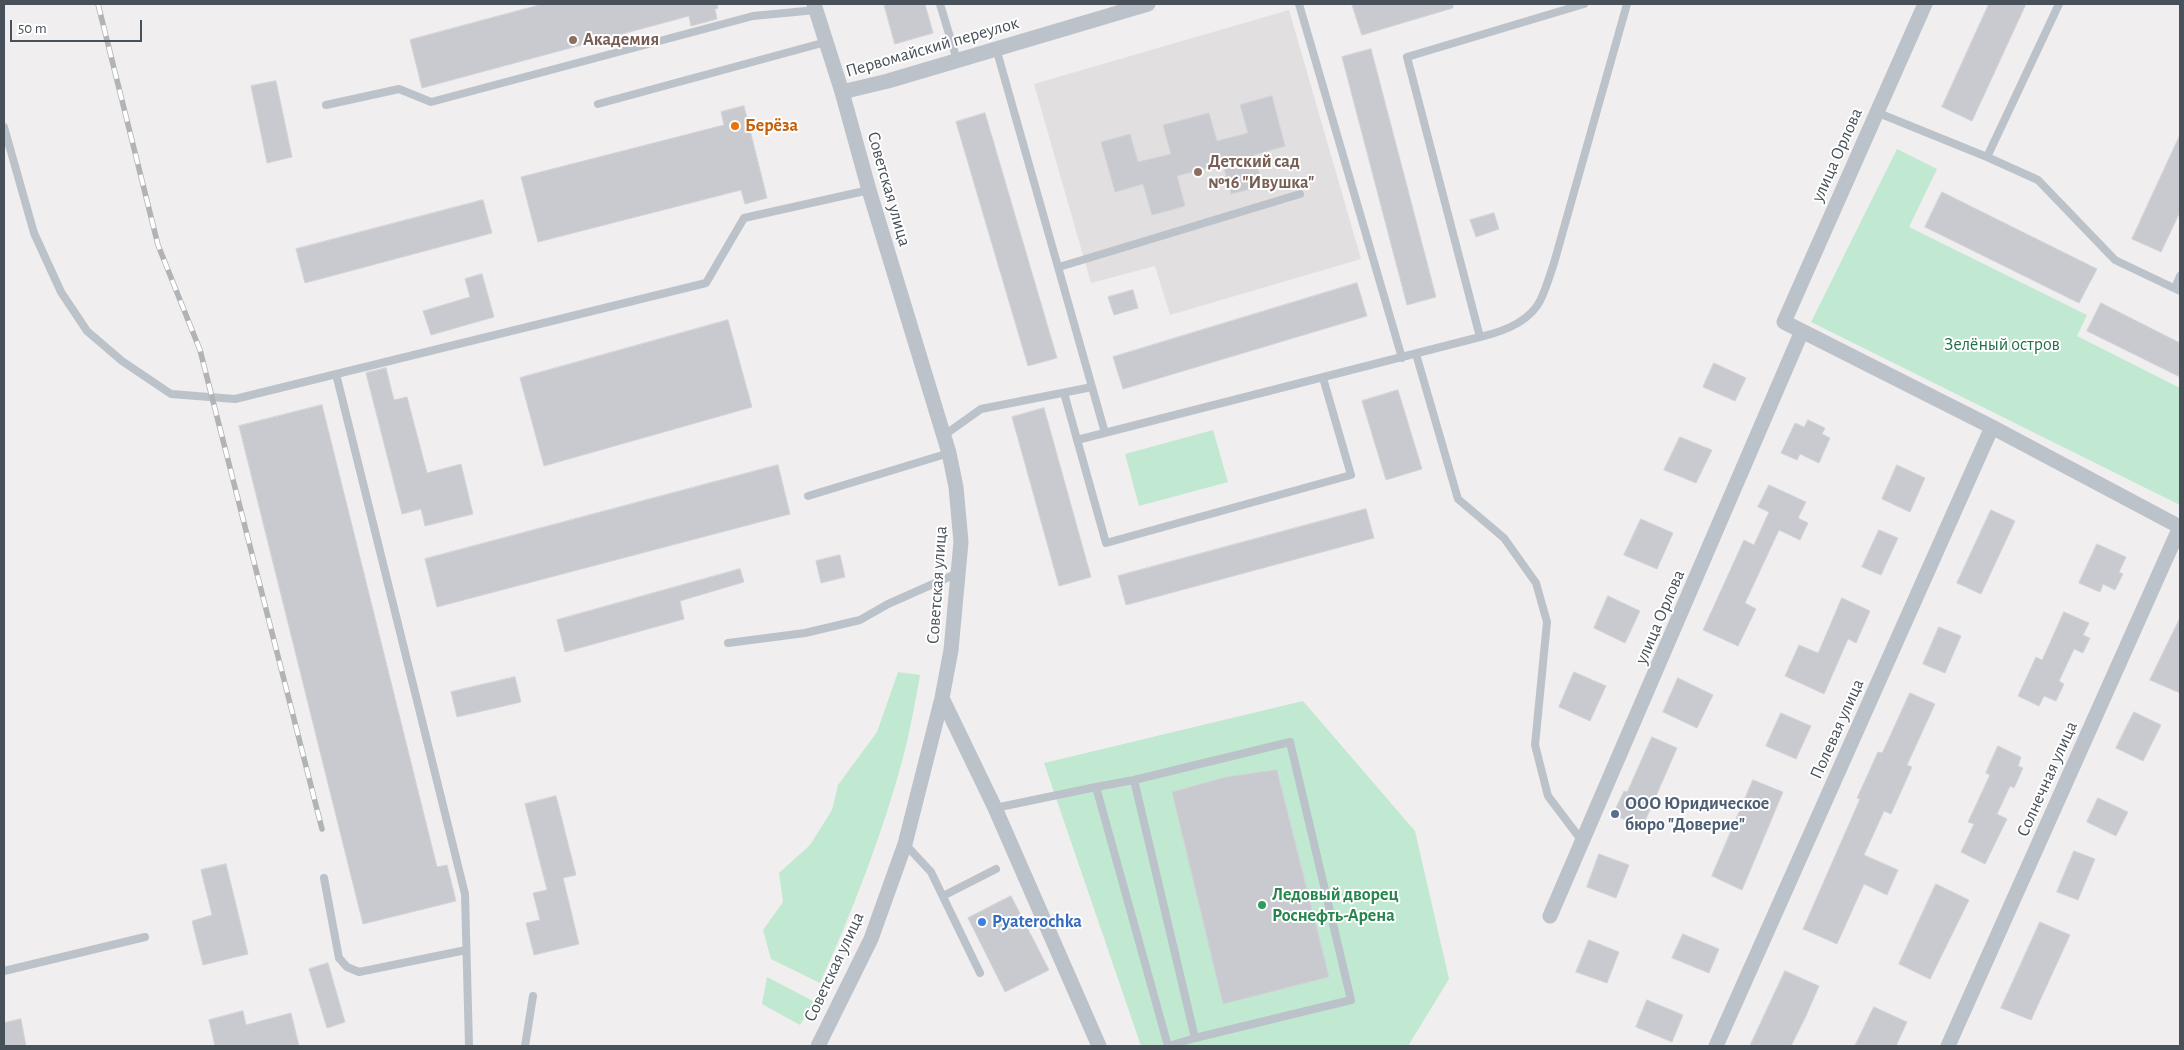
<!DOCTYPE html>
<meta charset="utf-8">
<style>
body{margin:0}
#map{position:relative;width:2184px;height:1050px;overflow:hidden;background:#f0eeee;font-family:"Alegreya Sans",sans-serif}
canvas{display:block}
.frame{position:absolute;inset:0;border:5px solid #485059;pointer-events:none}
.scale{position:absolute;left:10px;top:20px;width:132px;height:22px;box-sizing:border-box;border:2px solid #485059;border-top:0;padding-left:6px;font-size:15px;line-height:18px;white-space:nowrap;color:#485059;-webkit-text-stroke:4px #fff;paint-order:stroke}
</style>
<div id="map">
<canvas width="2184" height="1050"></canvas>
<div class="frame"></div>
<div class="scale">50 m</div>
</div>
<script>
const c = document.querySelector('canvas').getContext('2d');
c.lineJoin = 'round';
function fill(path, color) { c.fillStyle = color; c.fill(path, 'evenodd'); }
function strokePath(path, color, width, dash) { c.strokeStyle = color; c.lineWidth = width; c.lineCap = dash ? 'butt' : 'round'; c.setLineDash(dash || []); c.stroke(path); }
function drawText(font, color, halo, rows, align = 'center') {
  c.font = font + ' "Alegreya Sans",sans-serif'; c.lineWidth = 4; c.setLineDash([]); c.textBaseline = 'middle'; c.strokeStyle = halo; c.fillStyle = color; for (const [text, x, y, turn = 0] of rows) {
    c.save(); c.translate(x, y); c.rotate((+turn || 0) * Math.PI / 180); c.textAlign = isNaN(turn) ? turn : align; if (halo) c.strokeText(text, 0, 0); c.fillText(text, 0, 0); c.restore();
  }
}
const education = new Path2D(`
 M1289,10L1361,259L1170,315L1155,266L1091,283L1034,84Z`);
const green = new Path2D(`
 M1897,149L1937,169L1909,227L2087,315L2077,336L2180,388V505L1811,322Z
 M1213,430L1228,482L1139,506L1125,454Z
 M898,672L920,675C915,703 910,731 903,758C882,835 853,910 820,983L771,959L763,930L783,902L779,873L810,845L832,810L838,785L877,732Z
 M1303,701L1415,831L1449,979L1408,1046H1141L1044,763Z
 M767,977L815,1002L800,1025L762,1004Z`);
const building = new Path2D(`
 M543,4H717L718,8L715,9L717,19L691,26L689,16L422,88L410,40Z
 M884,4H925L933,33L895,44Z
 M1352,4H1453V8L1362,35Z
 M1989,4H2026L1972,121L1942,107Z
 M1371,49L1436,297L1407,305L1342,57Z
 M276,81L292,157L267,163L251,86Z
 M1272,96L1285,146L1254,155L1263,186L1231,194L1223,164L1177,176L1185,206L1152,215L1143,184L1115,192L1101,142L1130,134L1138,162L1171,154L1163,125L1209,113L1217,141L1248,133L1240,105Z
 M744,106L767,198L745,204L741,190L538,242L521,177L724,125L721,112Z
 M985,113L1057,358L1028,366L956,122Z
 M2180,135V212L2161,252L2132,239Z
 M1942,192L2097,269L2079,303L1925,227Z
 M483,200L492,233L305,283L296,249Z
 M1494,213L1499,229L1476,237L1470,220Z
 M482,274L494,317L431,335L423,311L470,297L465,279Z
 M1357,283L1367,316L1123,389L1113,357Z
 M1133,290L1138,308L1114,315L1108,297Z
 M2101,303L2180,343V377L2087,331Z
 M728,320L752,407L544,466L520,378Z
 M1714,363L1746,378L1735,401L1703,387Z
 M386,368L394,400L407,397L427,473L461,464L473,514L425,526L421,509L402,514L366,373Z
 M1398,390L1422,469L1386,480L1362,401Z
 M322,405L437,867L447,865L456,901L363,924L239,426Z
 M1044,408L1091,577L1059,586L1012,417Z
 M1808,420L1825,428L1822,434L1830,438L1819,463L1800,454L1797,460L1781,453L1795,423L1804,427Z
 M1680,437L1712,450L1696,483L1664,470Z
 M778,465L790,514L437,607L425,559Z
 M1897,465L1925,478L1910,512L1882,499Z
 M1769,485L1806,502L1798,518L1808,523L1800,540L1779,530L1745,603L1756,609L1738,646L1703,630L1744,540L1754,545L1769,512L1758,507Z
 M1366,509L1374,538L1126,605L1118,576Z
 M1991,510L2015,521L1981,594L1957,583Z
 M1641,519L1673,533L1657,569L1624,555Z
 M1879,530L1898,538L1881,575L1862,567Z
 M2097,544L2126,557L2119,572L2123,574L2115,590L2103,584L2100,592L2079,583Z
 M840,555L845,577L821,583L816,561Z
 M740,569L744,582L680,601L684,619L565,652L557,620Z
 M1608,596L1640,611L1625,643L1594,628Z
 M1842,598L1870,611L1856,643L1848,639L1824,694L1785,676L1799,645L1818,653Z
 M2064,612L2089,623L2083,635L2090,638L2083,653L2074,649L2059,681L2064,684L2056,701L2044,696L2039,706L2018,696L2036,657L2042,660Z
 M2180,618V693L2150,680Z
 M1939,627L1961,636L1945,673L1923,664Z
 M1574,672L1606,686L1590,721L1559,707Z
 M515,677L521,702L457,717L451,692Z
 M1678,678L1713,695L1697,728L1663,712Z
 M1910,693L1935,704L1907,765L1912,767L1891,814L1884,811L1864,855L1898,870L1887,895L1864,884L1837,944L1803,929L1860,799L1857,798L1878,752L1882,753Z
 M2134,712L2161,725L2143,761L2116,748Z
 M1781,713L1811,726L1796,759L1766,746Z
 M1652,737L1677,748L1642,828L1613,814L1624,791L1627,792Z
 M1998,746L2021,757L2018,766L2023,768L2014,788L2010,786L1997,814L2007,819L1985,864L1961,852L1974,824L1968,822L1990,775L1986,773Z
 M1277,770L1329,977L1223,1004L1172,792L1226,777Z
 M1753,780L1783,792L1742,890L1712,876Z
 M556,796L576,875L563,878L579,944L534,955L526,923L540,920L533,893L547,890L525,804Z
 M2098,798L2128,812L2116,836L2087,822Z
 M2074,851L2095,859L2078,900L2057,892Z
 M1599,854L1629,865L1616,898L1587,887Z
 M226,864L248,954L203,965L192,921L212,915L201,870Z
 M1936,884L1969,900L1930,979L1899,964Z
 M1011,896L1049,970L1005,992L968,918Z
 M2040,922L2070,935L2031,1020L2001,1008Z
 M1683,934L1719,949L1709,973L1672,958Z
 M1589,940L1619,952L1607,983L1576,972Z
 M328,963L345,1022L327,1028L309,969Z
 M1785,971L1819,986L1805,1018L1791,1046H1750Z
 M1647,1000L1683,1015L1672,1042L1636,1027Z
 M1874,1007L1907,1022L1896,1046H1855Z
 M243,1011L246,1025L291,1013L299,1046H215L209,1020Z
 M21,1019L26,1046H4V1023Z`);
const service = new Path2D(`
 M940,4L957,60
 M1299,4L1402,358
 M996,48L1092,387
 M598,104L826,42
 M326,105L399,89L431,102L753,16L816,10
 M1876,112L1987,157L2038,180L2115,260L2180,291
 M4,127L34,233L61,292L87,331L122,361L171,394L235,399L706,283L744,218L869,190
 M1987,157L2059,4
 M1059,267L1300,194
 M2175,288L2180,276
 M1480,337C1502,332 1529,322 1540,301C1546,289 1550,275 1554,263L1627,4
 M1416,354L1458,499L1504,538L1536,583L1547,622L1535,745L1548,796L1582,841
 M336,374L465,894L469,1046
 M1064,393L1106,543L1351,475L1323,378
 M943,436L981,409L1092,387L1105,433
 M1077,440L1480,337L1407,57L1584,4
 M808,496L949,453
 M728,643L805,633L860,620L888,604L958,573
 M1096,787L1134,780
 M995,808L1096,787L1168,1046
 M905,844L931,872L980,973
 M324,878L339,958L347,967L359,972L466,950
 M943,896L996,869
 M4,971L145,937
 M525,1046L533,996
 M1169,1046L1195,1038L1351,1000L1290,742L1134,780L1195,1038`);
const minor = new Path2D(`
 M814,4L842,92L869,190L949,453L956,487L961,542L951,650L942,698L905,844L871,939L818,1046
 M1925,4L1784,322L1992,427L2180,527
 M842,92L888,81L1148,4
 M942,698L995,808L1099,1046
 M1550,916L1802,331
 M1716,1046L1992,427
 M1948,1046L2180,527`);
const rail = new Path2D(`
 M98,4L158,245L200,350L322,829`);
const markers = [
 [573,40,5,"#8d6e63"],
 [735,126,5,"#e8710a"],
 [1198,172,5,"#8d6e63"],
 [1615,814,5,"#5c6f8a"],
 [1262,905,5,"#2e9e5b"],
 [982,922,5,"#3f7fe0"]
];
const educationNames = [
 ["Академия",583,40],
 ["Детский сад",1208,162],
 ["№16 \"Ивушка\"",1208,183]
];
const streetNames = [
 ["Первомайский переулок",932,47,-16],
 ["улица Орлова",1837,155,-66],
 ["Советская улица",889,189,74],
 ["Советская улица",937,585,-86],
 ["улица Орлова",1660,617,-67],
 ["Полевая улица",1837,729,-66],
 ["Солнечная улица",2047,779,-66],
 ["Советская улица",834,967,-65]
];
const foodNames = [
 ["Берёза",745,126]
];
const parkNames = [
 ["Зелёный остров",2002,345]
];
const serviceNames = [
 ["ООО Юридическое",1625,804],
 ["бюро \"Доверие\"",1625,825]
];
const leisureNames = [
 ["Ледовый дворец",1272,895],
 ["Роснефть-Арена",1272,916]
];
const shopNames = [
 ["Pyaterochka",992,922]
];
fill(education, '#e1dfdf');
fill(green, '#c1e9d1');
fill(building, '#c9cad0');
strokePath(building, '#d2d4d8', 1);
strokePath(service, '#bbc2c9', 8);
strokePath(minor, '#bbc2c9', 15);
strokePath(rail, '#b1b3b7', 5.5);
strokePath(rail, '#fff', 4, [11]);
for (const [x, y, r, color] of markers) { const dot = new Path2D(); dot.arc(x, y, r, 0, 2 * Math.PI); c.fillStyle = color; c.fill(dot); strokePath(dot, '#fff', 2); }
drawText('bold 18px', '#785e54', '#fff', educationNames, 'left');
drawText('18px', '#485059', '#fff', streetNames);
drawText('bold 18px', '#c56008', '#fff', foodNames, 'left');
drawText('18px', '#22714b', '#fff', parkNames);
drawText('bold 18px', '#4e5e75', '#fff', serviceNames, 'left');
drawText('bold 18px', '#27864d', '#fff', leisureNames, 'left');
drawText('bold 18px', '#366cbe', '#fff', shopNames, 'left');
</script>
